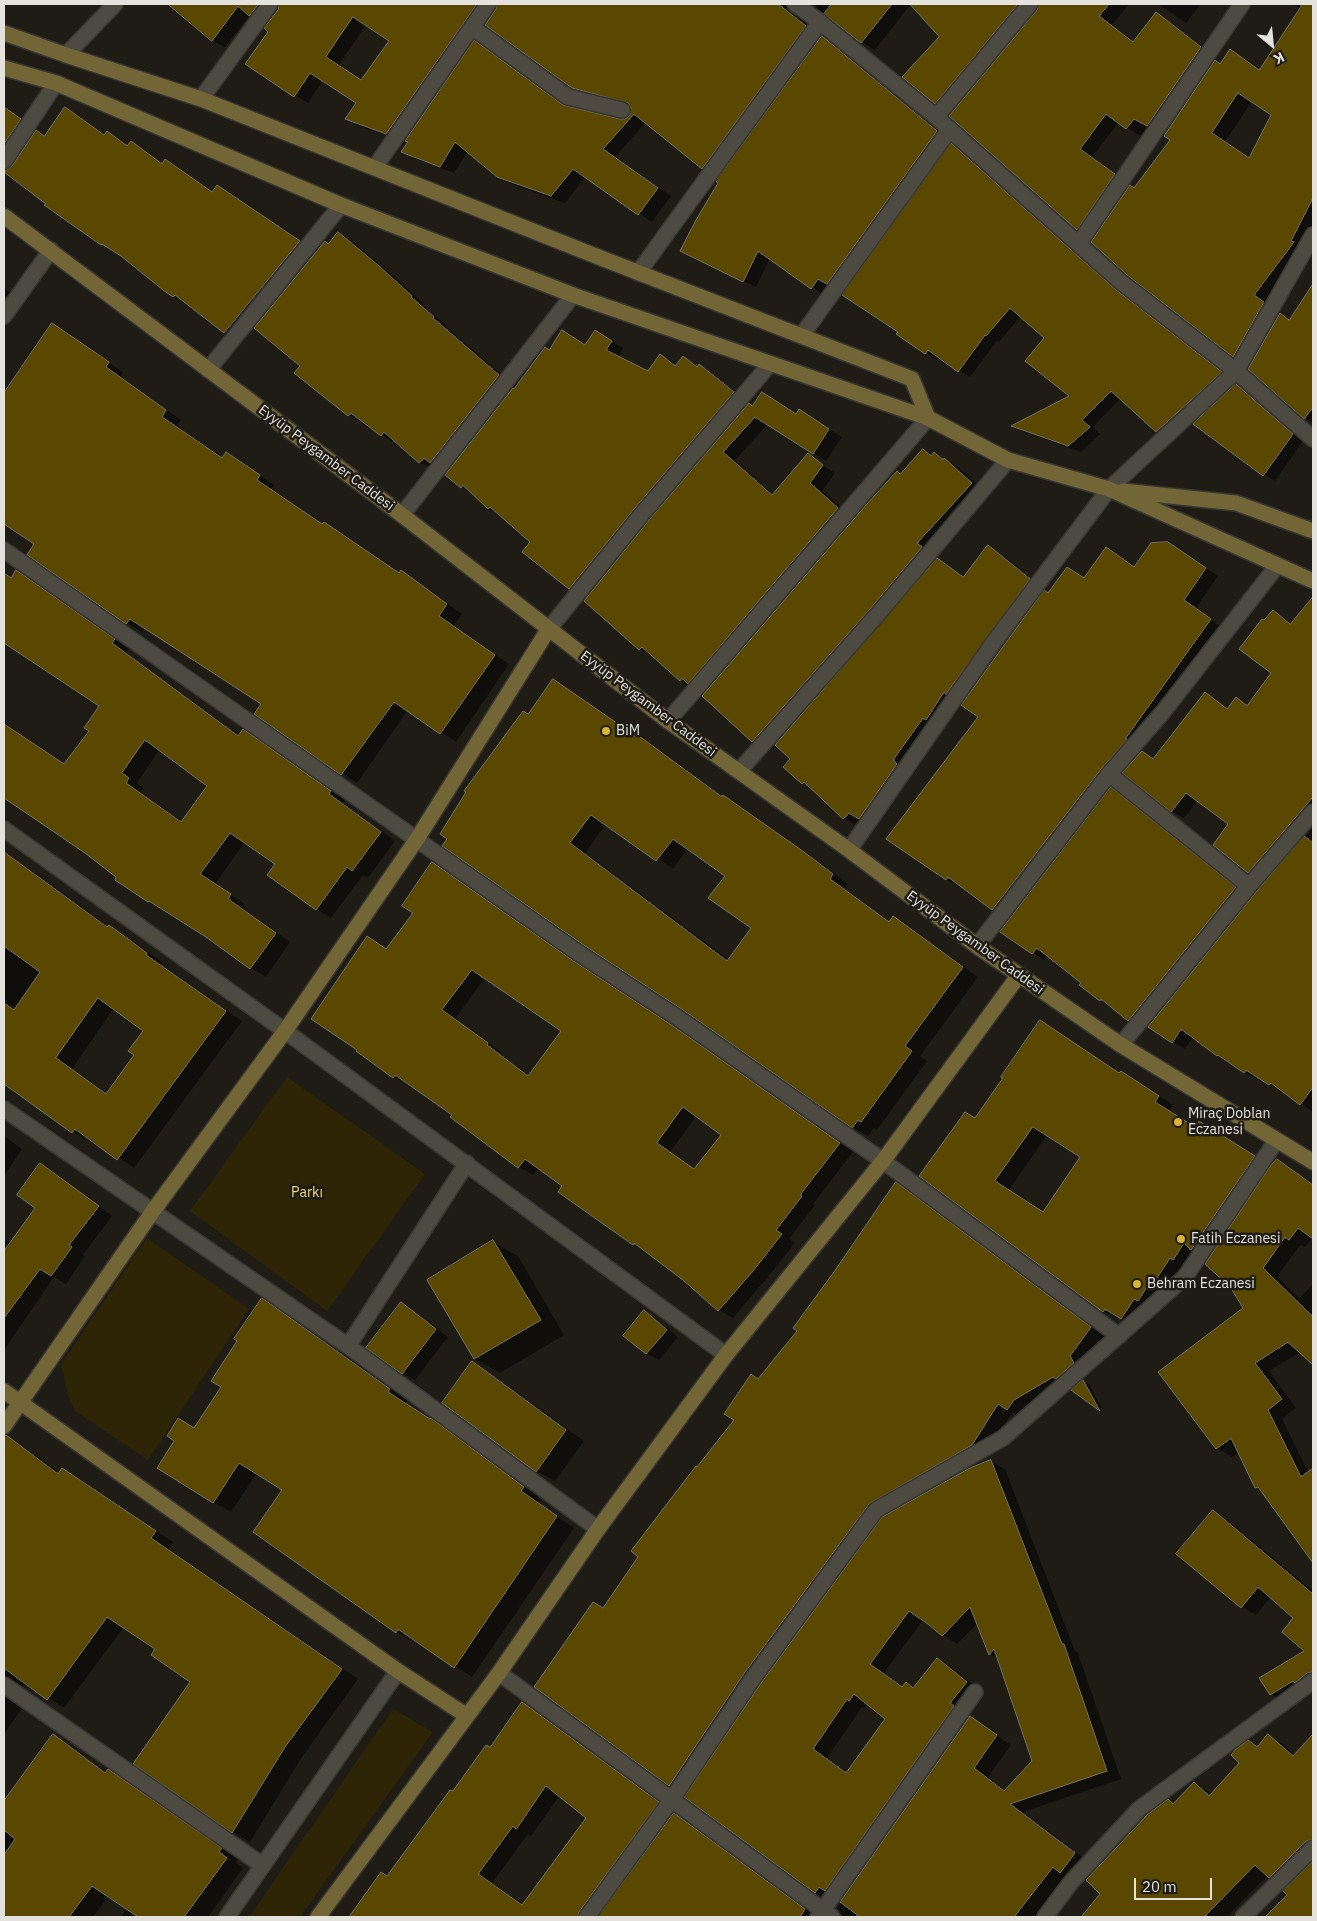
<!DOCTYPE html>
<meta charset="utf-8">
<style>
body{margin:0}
#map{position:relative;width:1317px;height:1921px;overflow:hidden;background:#1e1c15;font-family:"IBM Plex Sans",sans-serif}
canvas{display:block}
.frame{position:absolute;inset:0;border:5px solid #e4e2dd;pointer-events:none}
.north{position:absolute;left:1247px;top:20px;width:50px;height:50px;-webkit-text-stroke:4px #1e1c15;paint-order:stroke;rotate:152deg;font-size:14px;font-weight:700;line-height:20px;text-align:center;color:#e4e2dd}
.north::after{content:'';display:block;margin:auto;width:18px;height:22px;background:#e4e2dd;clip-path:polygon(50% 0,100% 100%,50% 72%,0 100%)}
.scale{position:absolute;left:1134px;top:1878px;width:78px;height:22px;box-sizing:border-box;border:2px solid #e4e2dd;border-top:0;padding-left:6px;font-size:15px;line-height:18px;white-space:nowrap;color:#e4e2dd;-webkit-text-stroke:4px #1e1c15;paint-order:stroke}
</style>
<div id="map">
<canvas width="1317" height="1921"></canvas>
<div class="frame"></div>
<div class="north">K</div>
<div class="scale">20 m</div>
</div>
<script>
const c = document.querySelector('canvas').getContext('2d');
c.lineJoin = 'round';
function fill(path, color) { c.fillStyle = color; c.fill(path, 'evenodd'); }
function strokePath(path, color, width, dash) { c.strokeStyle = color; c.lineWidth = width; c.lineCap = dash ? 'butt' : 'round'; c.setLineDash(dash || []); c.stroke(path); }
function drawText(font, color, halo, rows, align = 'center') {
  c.font = font + ' "IBM Plex Sans",sans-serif'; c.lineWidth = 5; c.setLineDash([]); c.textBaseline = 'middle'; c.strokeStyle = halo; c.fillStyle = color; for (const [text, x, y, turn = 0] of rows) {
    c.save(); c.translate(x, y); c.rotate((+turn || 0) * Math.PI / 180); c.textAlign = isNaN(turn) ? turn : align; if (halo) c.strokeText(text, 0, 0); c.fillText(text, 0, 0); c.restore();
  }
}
const green = new Path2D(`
 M287,1077L425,1174L327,1311L190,1211Z
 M147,1238L249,1309L148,1460L75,1411L68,1395L61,1364Z
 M393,1709L433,1732L300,1917H249Z`);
const shadow = new Path2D(`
 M170,4H278L263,23L250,15L225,47L212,40Z
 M280,4H496L400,141L359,126L346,118L357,103L323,80L308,103L295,95L269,31L279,10ZM366,25L391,41L362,81L338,66Z
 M498,4H633L641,11L647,4H803L799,10L800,17L819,33L716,176L702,168L646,122L615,157L671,196L652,222L586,176L565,203L511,184L497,176L468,151L454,173L416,159L403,151L475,42L488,49L567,107L620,120H626L630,117L632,107L587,95L573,87Z
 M812,4H911L875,50L861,42Z
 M911,4H1129L1112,25L1134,42L1156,14L1169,21L1214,56L1161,133L1148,126L1140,136L1119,122L1092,157L1127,182L1090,236L1077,229L1038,11L1040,4L1036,5L949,110L935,103L941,37Z
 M1158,4H1201L1186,23Z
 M1293,4H1313V232L1247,364L1234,356L1128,274L1135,189L1172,139L1216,61L1221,64L1244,59L1260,70L1301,9ZM1252,101L1273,115L1250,158L1225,142Z
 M822,37L834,44L949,139L824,295L770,258L756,287L694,258Z
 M4,106L45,137L65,108L105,135L107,133L129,147L131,143L163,164L166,161L213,193L218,187L312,249L238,340L174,296L121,255L47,203L11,168L4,164Z
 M952,145L963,151L1126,297L1232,379L1169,438L1157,431L1121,398L1093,427L1100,434L1081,452L1024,432L1014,426L1071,396L1046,337L1021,316L999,342L997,341L970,377L939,357L937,359L926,353Z
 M338,233L351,241L392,275L424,304L422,305L446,325L445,326L511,383L433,469L420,462L396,441L394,443L363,421L362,422L349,415L301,366L329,245Z
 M1313,286V423L1305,418L1249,369L1280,315L1290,321Z
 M4,288L16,297L4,315Z
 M52,325L123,372L120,377L181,420L176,426L223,458L241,463L274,485L271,489L323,525L324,523L339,532L400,574L401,572L416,581L462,614L453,626L509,664L456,742L408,710L357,783L256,714L263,704L145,627L142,632L127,623L36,544L4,523V395Z
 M595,332L623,348L618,357L648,372L661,356L677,366L683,358L699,367L700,366L711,372L745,399L581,595L570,588L524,552L532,542L500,515L489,508L473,493L462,487L515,390L550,351L586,347Z
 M1236,385L1247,392L1303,441L1275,481L1264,474Z
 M753,407L811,418L842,437L826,461L768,424L735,460L774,495L808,455L835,473L822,491L851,516L693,687L680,680L653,656L640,649L585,601Z
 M923,450L933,456L934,454L959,468L986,492L898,601L900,603L937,560L964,578L988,547L1001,554L1042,587L857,825L844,818L814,790L803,783L792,759L856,653L854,652L767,750L753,741L901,475Z
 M1181,551L1218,576L1196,608L1222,628L1006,917L960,885L959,886L946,879L979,717L1049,594L1085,579L1135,568Z
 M4,572L12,578L17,572L32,580L129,649L127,653L239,736L243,731L258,739L345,800L343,803L395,841L368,878L363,875L331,918L316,909L277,864L245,842L215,884L245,904L242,908L290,942L266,977L251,968L207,936L148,901L118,877L9,763L4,770V723L65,765L91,731L100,706L4,635ZM160,749L209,786L183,822L140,792L144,788L137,783Z
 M1307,606L1313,610V818L1261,879L1249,872L1229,824L1198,800L1184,818L1172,811L1142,752L1154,760L1205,694L1228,709L1236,699L1248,706L1273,673L1265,622L1273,611L1292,624Z
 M553,680L635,736L651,744L723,797L739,806L820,863L848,884L845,889L890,922L893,918L909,927L978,977L920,1056L927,1061L877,1130L874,1128L868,1136L852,1127L684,1009L586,945L528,715ZM606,824L673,869L688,848L726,875L752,927L729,960L585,853Z
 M1111,789L1122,795L1246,895L1140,1026L1100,1000L1047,954L1044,960L1033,953Z
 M1313,828V1112L1283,1090L1282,1091L1259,1077L1257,1079L1244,1072L1218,1055L1193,1037L1185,1049L1172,1042L1257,893Z
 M4,853L38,875L109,927L126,936L163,963L162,965L242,1021L134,1168L91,1139L89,1141L73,1132L4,1083ZM114,1008L145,1030L136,1055L108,1094L72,1069Z
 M432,863L589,971L687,1036L853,1152L813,1204L815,1205L789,1239L795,1243L767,1278L733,1318L719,1310L646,1250L560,1191L564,1186L539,1167L533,1175L519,1167L435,1102L409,1083L408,1085L394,1077L358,1051L368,938L388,950L415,913ZM485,978L563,1031L530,1076L500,1054L501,1052L455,1019ZM697,1115L723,1135L695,1169L670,1152Z
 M1121,1072L1173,1105L1168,1111L1196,1128L1214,1131L1268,1165L1136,1326L1119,1317L1117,1319L1103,1311L921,1176L976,1119L1120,1074ZM1047,1135L1082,1157L1044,1213L1009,1190Z
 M4,1136L22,1149L4,1176Z
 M1277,1161L1313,1184V1237L1305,1247L1300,1245L1277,1277L1300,1299L1313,1283V1363L1300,1352L1269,1371L1296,1408L1282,1419L1308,1472L1313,1466V1528L1308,1532L1313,1537V1560L1262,1491L1256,1487L1239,1452L1232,1457L1217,1448L1159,1372L1244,1308Z
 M40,1164L54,1173L112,1216L83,1255L85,1256L66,1284L54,1277L4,1350V1239L10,1243L36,1207Z
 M897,1184L911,1192L1105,1336L1085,1365L1022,1417L1013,1412L986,1453L883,1512L758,1684L684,1793L670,1785L536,1687L604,1610L698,1469L735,1420L759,1380L799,1331L835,1273Z
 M493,1242L518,1256L564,1335L500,1373L475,1359L429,1280Z
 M262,1300L280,1310L408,1400L405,1403L449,1430L542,1498L538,1503L574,1528L472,1677L416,1640L414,1642L396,1632L284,1490L257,1473L231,1512L213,1502L195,1429L222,1386Z
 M401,1304L414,1311L448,1337L415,1380L402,1373Z
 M644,1312L656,1319L678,1337L659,1360L646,1353Z
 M472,1363L491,1374L584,1441L555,1481L536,1471Z
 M1083,1381L1089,1384L1103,1411L1073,1390Z
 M8,1438L25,1448L60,1473L62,1469L80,1479L173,1542L168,1549L358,1679L302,1757L250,1842L233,1832L192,1682L157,1649L124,1627L64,1708L36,1690L35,1691L24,1685L17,1686L12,1700L22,1708L4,1734V1443Z
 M990,1461L1005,1469L1075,1651L1078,1653L1121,1779L1023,1812L1089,1862L1068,1875L1035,1917H843L841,1912L837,1908L970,1718L1011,1745L988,1777L1006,1791L1033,1762L999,1660L990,1654L978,1623L957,1644L943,1635L924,1619L884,1673L904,1687L906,1684L914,1688L937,1659L952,1668L981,1691L836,1904L821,1896L686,1797ZM868,1703L887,1718L848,1773L827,1758L862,1707L864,1708Z
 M1213,1512L1227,1520L1313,1591V1687L1285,1702L1271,1694L1306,1651L1295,1618L1271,1597L1256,1615L1242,1607Z
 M523,1703L537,1712L672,1811L596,1917H360L354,1913L387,1877ZM560,1795L588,1818L523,1905L492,1883L528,1834L531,1836Z
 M54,1736L71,1746L107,1773L108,1770L125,1780L238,1859L236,1863L243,1868L208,1917H121L127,1908L109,1896L93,1917H4V1803Z
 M1268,1736L1283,1744L1295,1755L1313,1736V1857L1285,1885L1268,1875L1227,1917H1083L1168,1801L1174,1804L1195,1783L1212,1794L1241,1763L1249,1742L1258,1747Z
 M674,1814L689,1823L818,1917H600Z
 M1313,1863V1917H1278L1272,1911L1289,1895L1285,1891Z`);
const building = new Path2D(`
 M168,4H259L249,16L238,6L212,41Z
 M279,4H477L386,134L345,119L356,103L310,73L294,97L245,64L268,32L264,28L278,10ZM353,17L389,41L361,80L326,57Z
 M497,4H778L806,26L702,169L634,114L603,149L658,188L638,215L573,169L551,196L497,177L455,142L440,167L401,152L408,142L405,141L474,40L563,105L620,119H625L629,116L631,108L628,103L572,88L485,25L496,9Z
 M832,4H892L861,43L824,14Z
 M910,4H1018L935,104L902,77L939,37Z
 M1039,4H1109L1099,16L1133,42L1156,12L1201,47L1147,126L1134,119L1126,129L1106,114L1080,149L1115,174L1077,230L949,116L1037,10Z
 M1303,4H1313V198L1291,241L1294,242L1254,295L1264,302L1233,357L1127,275L1091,242L1130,185L1134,188L1170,140L1164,136L1215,60L1220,64L1230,49L1259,70ZM1238,93L1271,115L1249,158L1212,133Z
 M822,36L937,131L827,284L818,279L811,289L758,251L743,282L680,251L696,220L718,183L716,181Z
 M4,107L21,119L4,144Z
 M65,107L104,135L107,131L127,146L131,141L162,164L165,159L212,192L217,185L300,241L224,333L175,295L173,297L163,290L121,256L102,244L101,245L44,205L46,204L4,172L12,166L36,130L44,136Z
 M951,143L1115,289L1222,372L1156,432L1111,391L1082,420L1090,427L1068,446L1011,426L1069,396L1025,361L1044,338L1010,308L986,336L985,335L958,372L928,350L925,354L896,334L898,332L842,295Z
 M338,232L379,266L412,296L411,297L434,317L433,318L499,375L430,463L424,458L419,463L384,432L381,436L351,413L348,416L294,373L300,366L254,328L325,241L328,244Z
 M1313,284V407L1304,419L1248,369L1280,313L1289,320Z
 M52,323L109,362L106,367L166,410L162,417L222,458L226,452L260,475L257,480L322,524L324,522L399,573L401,570L447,604L439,616L495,655L440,734L394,702L341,775L254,714L261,704L130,619L126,624L27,555L34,544L4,524V393Z
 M562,330L585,345L595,330L612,341L606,350L648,371L660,354L675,366L683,356L697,367L699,364L734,392L635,508L569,589L522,552L530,542L490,507L488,509L463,485L461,488L445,475L513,388L514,389L545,347L549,350Z
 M1236,384L1293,434L1263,476L1193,424Z
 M762,392L796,414L799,409L829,429L813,454L755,417L723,452L772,495L808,453L823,465L810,483L838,508L688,684L682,678L680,681L642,647L639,650L584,601L649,520L749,403L752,406Z
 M923,449L931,456L934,452L943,460L944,458L972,483L917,543L922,547L871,608L752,742L702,696L866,505L897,471L900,474Z
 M1168,542L1206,568L1184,600L1211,619L1125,739L1127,740L1102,768L992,910L948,877L946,880L886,839L978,717L961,705L1044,590L1048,593L1067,567L1084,578L1106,547L1134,567L1151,543Z
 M988,545L1030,579L946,694L944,692L926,720L923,718L893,760L897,764L859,819L849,813L843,819L804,782L802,784L783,767L790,759L775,745L937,558L963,577Z
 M16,570L115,639L112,643L238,736L243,729L331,791L329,794L381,832L352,871L347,867L316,910L267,875L275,864L230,833L200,874L231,894L228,899L276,933L250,969L206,937L149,901L148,902L115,880L116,877L85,853L4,798V724L64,764L89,731L84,728L99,706L4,643V573L11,578ZM145,740L207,786L181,822L126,783L129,778L122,773Z
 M1313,597V797L1248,873L1213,845L1228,824L1186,793L1171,812L1122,773L1142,751L1153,759L1205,692L1227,709L1236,697L1247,706L1271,673L1239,649L1262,619L1264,620L1273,610L1290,624Z
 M553,679L634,735L635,733L722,797L723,795L804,852L833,874L830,879L889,922L893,916L963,967L905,1046L912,1051L861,1122L858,1120L852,1128L683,1010L585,946L442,846L447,839L440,834L466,792L464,791L523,711L528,714ZM591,815L656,861L673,839L725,876L708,898L751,928L727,961L570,843Z
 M1111,787L1236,887L1128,1021L1101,999L1100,1001L1079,985L1081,983L1037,948L1032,954L1000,932Z
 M1304,836L1313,843V1087L1300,1105L1271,1083L1269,1085L1246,1070L1244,1073L1218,1055L1217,1056L1181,1029L1172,1043L1148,1027L1256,892Z
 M4,852L107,927L109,925L147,953L146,955L226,1011L117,1160L75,1129L72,1133L4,1084V1003L14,1010L40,972L4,946ZM98,998L143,1031L128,1051L134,1055L106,1094L56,1058Z
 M432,862L575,962L673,1026L840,1143L800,1195L802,1196L776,1230L782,1234L753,1271L718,1311L683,1280L634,1243L633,1245L558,1192L562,1186L525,1159L518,1168L450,1117L452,1115L435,1103L395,1075L393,1078L356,1051L357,1050L311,1019L367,936L386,949L413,913L402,906ZM472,970L561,1031L528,1076L487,1045L488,1043L442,1010ZM683,1107L721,1135L694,1169L657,1143Z
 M1040,1020L1119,1073L1121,1071L1159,1096L1155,1102L1195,1127L1199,1121L1255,1156L1191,1250L1184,1243L1173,1260L1170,1258L1151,1287L1148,1285L1138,1301L1134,1299L1121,1319L1105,1309L1103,1312L919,1176L965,1112L975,1118L1003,1078L1001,1077ZM1033,1127L1080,1157L1043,1212L995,1181Z
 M1277,1159L1313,1185V1239L1298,1228L1289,1240L1285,1237L1263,1268L1313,1317V1365L1288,1342L1255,1363L1282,1399L1268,1410L1301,1477L1313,1468V1563L1258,1487L1255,1488L1231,1438L1216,1449L1158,1372L1243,1308L1231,1288L1205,1264L1271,1165Z
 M40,1163L99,1206L69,1245L72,1247L51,1276L40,1269L4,1318V1251L35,1208L17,1195Z
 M896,1182L1091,1327L1070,1356L1074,1363L1056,1379L1053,1377L1014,1400L1007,1410L998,1404L972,1445L869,1504L743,1675L669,1786L534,1687L593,1602L603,1608L638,1557L631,1551L696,1466L697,1467L734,1420L724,1414L751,1374L758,1379L797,1331L793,1328L834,1272Z
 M493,1240L541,1320L474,1359L427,1280Z
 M262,1298L390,1389L388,1392L430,1419L431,1418L524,1487L521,1491L557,1516L454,1668L398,1629L396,1633L253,1532L282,1490L239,1463L213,1503L157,1468L174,1441L167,1436L178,1418L194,1428L221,1387L211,1381L237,1341L234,1339Z
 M401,1302L436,1329L402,1374L366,1348Z
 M644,1310L667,1330L646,1354L623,1336Z
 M472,1361L566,1430L536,1472L442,1403Z
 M1083,1380L1100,1411L1071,1390Z
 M4,1435H6L58,1474L62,1468L156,1531L151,1538L342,1669L285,1747L232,1833L133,1764L190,1682L151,1655L155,1649L107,1617L47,1700L4,1668Z
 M991,1460L1062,1644H1064L1107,1771L1010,1804L1075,1853L1060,1873L1053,1867L1014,1917H860L840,1902L970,1716L997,1735L974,1768L1004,1791L1032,1761L994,1649L989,1655L970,1607L942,1636L928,1624L909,1611L870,1664L902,1687L906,1682L913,1688L937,1658L967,1682L950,1703L954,1706L825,1891L819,1887L815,1893L684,1797L759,1686L882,1517L970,1468ZM854,1694L885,1719L846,1773L813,1749L847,1699L849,1701Z
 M1213,1510L1313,1594V1672L1307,1673L1295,1683L1293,1681L1270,1695L1259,1678L1304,1651L1282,1632L1293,1618L1258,1587L1241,1608L1176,1554Z
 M522,1702L659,1802L579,1912L578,1917H349L381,1872L387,1876L450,1790L453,1791L486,1745L490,1747ZM546,1786L586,1818L522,1905L478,1874L513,1826L516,1829Z
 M53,1734L105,1773L108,1769L222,1848L219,1852L227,1858L184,1917H138L92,1886L69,1917H4V1855L15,1839L4,1830V1801Z
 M1268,1734L1293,1756L1313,1734V1839L1306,1841L1269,1878L1255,1865L1204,1917H1081L1100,1894L1086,1880L1148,1814L1168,1799L1173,1804L1194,1782L1209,1796L1239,1763L1231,1755L1236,1749L1248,1740L1257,1747Z
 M674,1813L805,1909L800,1917H598Z
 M1313,1861V1917H1265L1287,1895L1283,1891Z`);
const street = new Path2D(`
 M795,4L820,22L936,117L1121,282L1236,371L1313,439
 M472,27L568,97L622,110
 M66,55L115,4
 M201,99L270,4
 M936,117L1030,4
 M4,161L56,83
 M375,167L488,4
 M1079,243L1242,4
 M638,273L820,22
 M4,316L51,250
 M802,335L950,129
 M208,370L341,205
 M402,515L573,295
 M4,550L580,954L678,1018L883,1161L1119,1336
 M548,630L642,514L770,364
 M668,721L928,418
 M739,771L878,614L1008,460
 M1109,774L1249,886
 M4,829L285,1031L726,1355
 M849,850L991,646L1109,489L1236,371L1313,235
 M977,946L1109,774L1163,712L1277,566
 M1121,1045L1249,886L1313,812
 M4,1109L348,1346L598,1529
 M348,1346L467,1163
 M499,1673L832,1917
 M4,1685L262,1865
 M227,1917L398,1671
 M587,1917L672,1799L751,1681L876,1510L1003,1438L1185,1277L1276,1141
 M818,1917L975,1692
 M1045,1917L1072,1881L1139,1809L1313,1681
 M1243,1917L1313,1848`);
const secondary = new Path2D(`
 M4,33L66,55L201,99L606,260L912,379L928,418
 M4,68L56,83L341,205L573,295L928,418L1008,460L1109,489L1313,581
 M4,216L402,515L668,721L849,850L977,946L1121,1045L1313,1162
 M1123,491L1236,503L1313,531
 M4,1391L398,1671L467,1716
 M4,1426L153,1211L285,1031L417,839L548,630
 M318,1917L499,1673L598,1529L726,1355L883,1161L1019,975`);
const markers = [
 [606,731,5,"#d9b334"],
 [1178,1122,5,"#d9b334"],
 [1181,1239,5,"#d9b334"],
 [1137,1284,5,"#d9b334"]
];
const streetNames = [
 ["Eyyüp Peygamber Caddesi",326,458,37],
 ["Eyyüp Peygamber Caddesi",648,704,37],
 ["Eyyüp Peygamber Caddesi",975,943,36]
];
const poiNames = [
 ["BiM",616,731],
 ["Miraç Doblan",1188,1114],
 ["Eczanesi",1188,1130],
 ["Fatih Eczanesi",1191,1239],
 ["Behram Eczanesi",1147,1284]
];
const parkNames = [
 ["Parkı",307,1193]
];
fill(green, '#2e2507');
fill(shadow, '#0007');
fill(building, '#5b4800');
strokePath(building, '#737168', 1);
strokePath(street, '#383733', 18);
strokePath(secondary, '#383733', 18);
strokePath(street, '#4d4a42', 15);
strokePath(secondary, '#726536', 15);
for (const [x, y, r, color] of markers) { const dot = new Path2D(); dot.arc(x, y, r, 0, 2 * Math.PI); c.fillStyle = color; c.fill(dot); strokePath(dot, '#1e1c15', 2); }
drawText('14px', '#e4e2dd', '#1e1c15', streetNames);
drawText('14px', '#e4e2dd', '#1e1c15', poiNames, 'left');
drawText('14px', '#f5d77d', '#1e1c15', parkNames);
</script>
